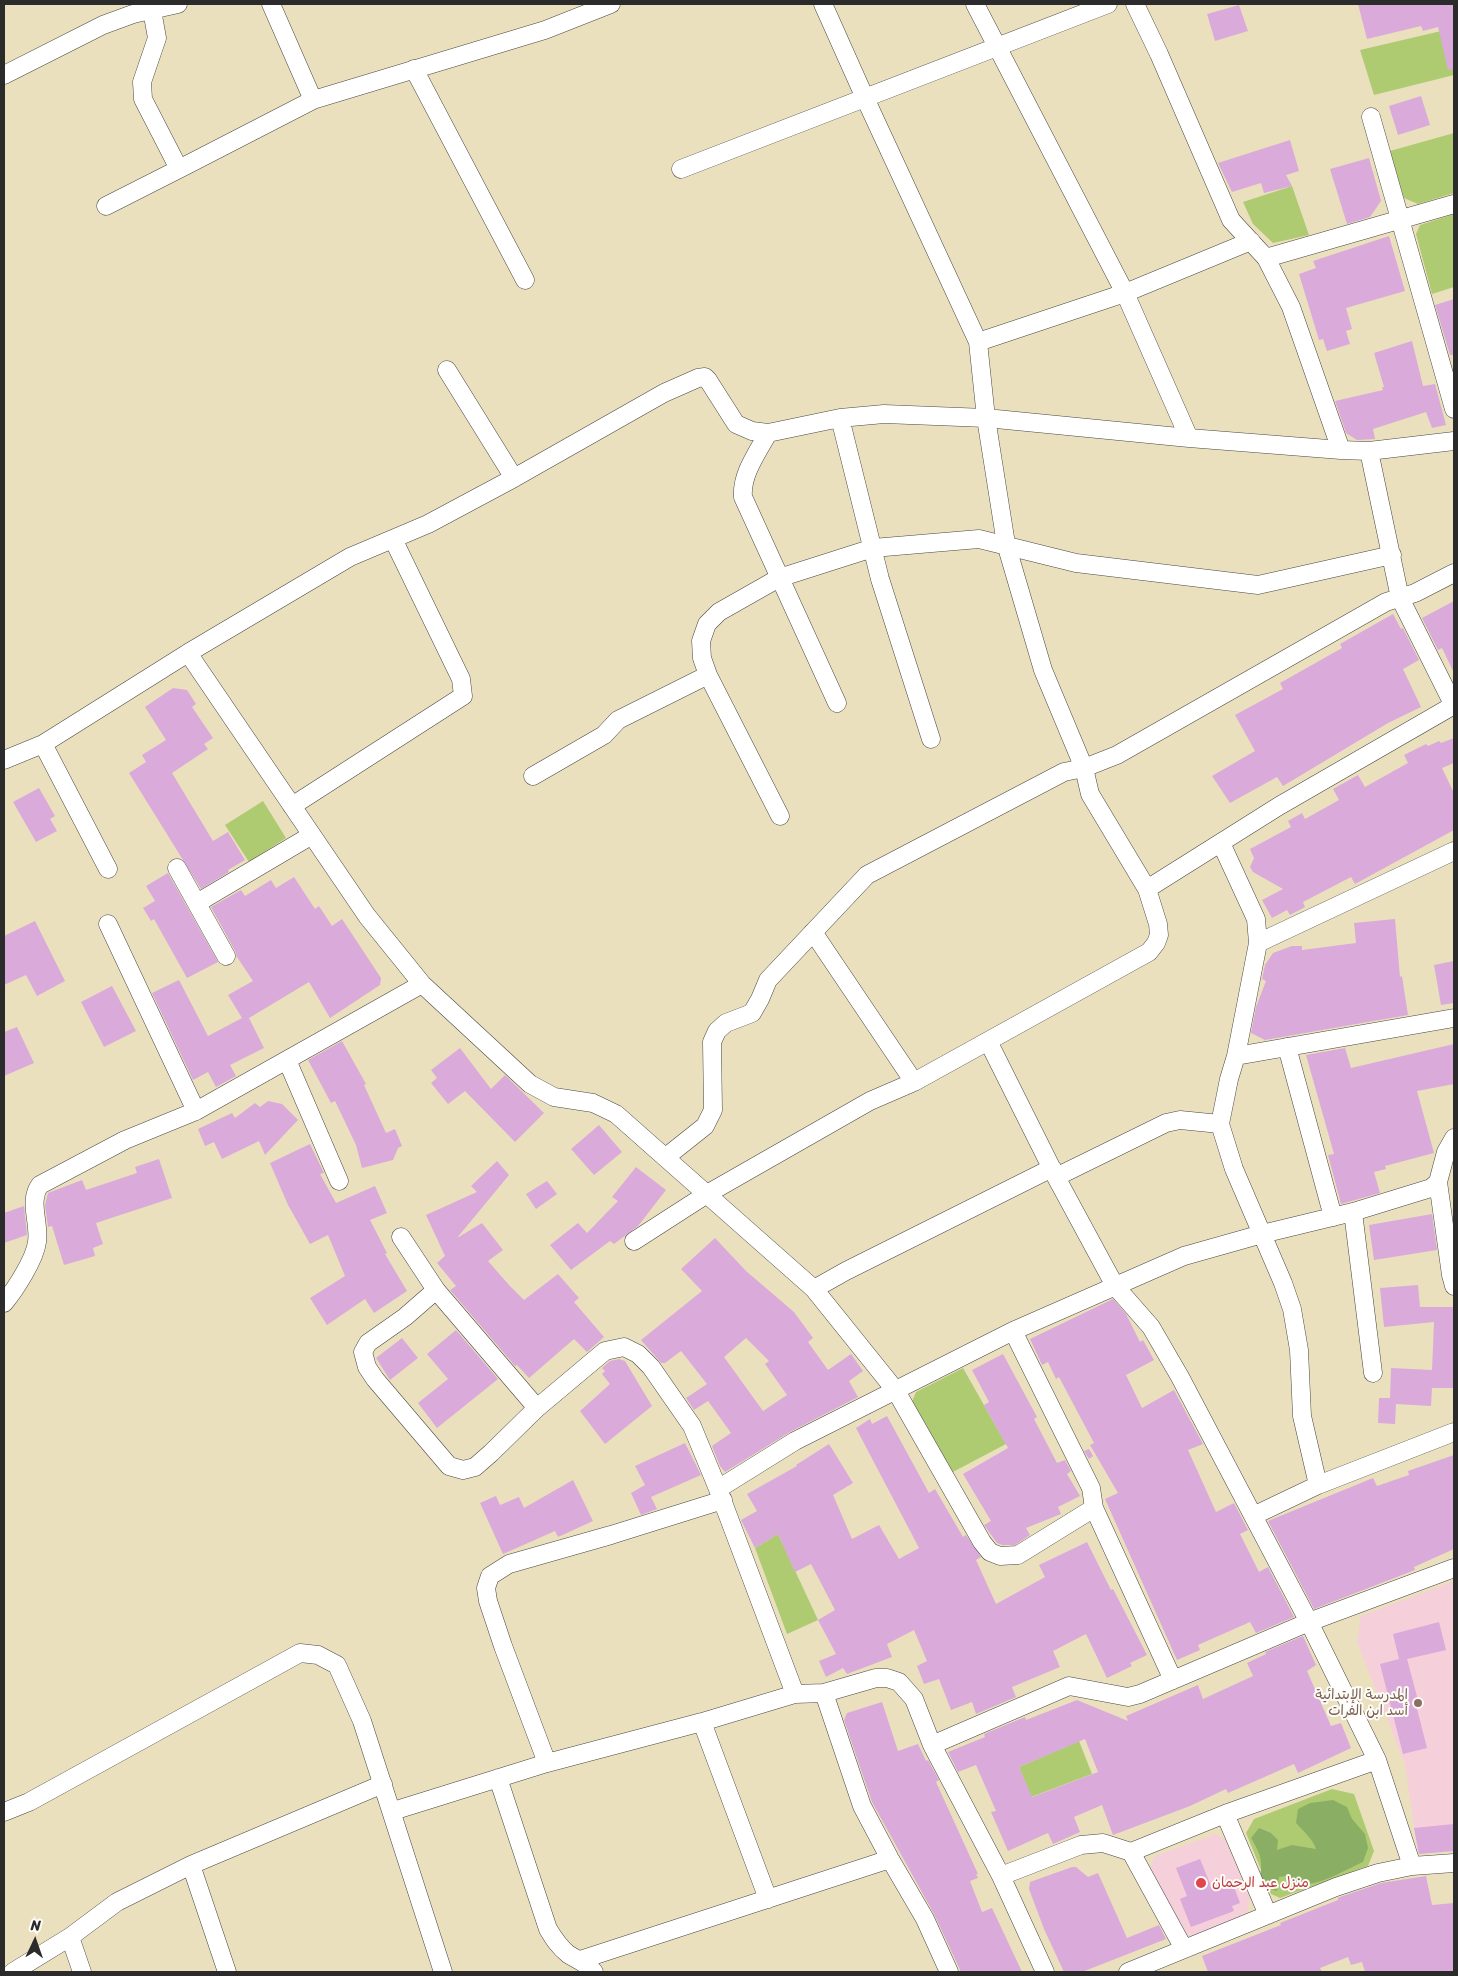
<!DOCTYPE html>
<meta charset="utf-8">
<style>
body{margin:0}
#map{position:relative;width:1458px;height:1976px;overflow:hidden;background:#ebe0be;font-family:Sriracha,sans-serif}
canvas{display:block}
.frame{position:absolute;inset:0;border:5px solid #2b2b2b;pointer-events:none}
.north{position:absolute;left:10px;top:1916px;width:50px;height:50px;-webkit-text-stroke:4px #fdfcf7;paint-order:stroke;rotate:3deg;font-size:14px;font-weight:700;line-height:20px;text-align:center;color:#2b2b2b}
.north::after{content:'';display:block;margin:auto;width:18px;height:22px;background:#2b2b2b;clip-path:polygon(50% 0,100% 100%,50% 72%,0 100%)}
</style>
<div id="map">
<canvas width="1458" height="1976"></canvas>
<div class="frame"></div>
<div class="north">N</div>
</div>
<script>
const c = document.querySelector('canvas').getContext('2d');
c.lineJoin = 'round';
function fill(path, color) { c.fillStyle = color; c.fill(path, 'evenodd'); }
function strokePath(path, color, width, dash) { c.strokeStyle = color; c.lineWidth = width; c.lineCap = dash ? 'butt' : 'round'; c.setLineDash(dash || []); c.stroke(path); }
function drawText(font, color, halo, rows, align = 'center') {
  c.font = font + ' Sriracha,"Playpen Sans Arabic",sans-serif'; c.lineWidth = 4; c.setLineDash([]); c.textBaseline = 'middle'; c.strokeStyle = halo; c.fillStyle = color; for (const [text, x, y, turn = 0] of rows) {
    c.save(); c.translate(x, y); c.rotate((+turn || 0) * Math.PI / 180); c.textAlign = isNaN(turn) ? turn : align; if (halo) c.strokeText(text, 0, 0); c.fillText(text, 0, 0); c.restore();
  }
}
const built = new Path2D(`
 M1454,1581V1851L1418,1854L1405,1764L1357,1642L1361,1616Z
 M1216,1834L1225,1839L1250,1899L1246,1915L1192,1937L1180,1929L1150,1867L1155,1856Z`);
const green = new Path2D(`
 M1454,28V75L1374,95L1360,50Z
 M1454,133V193L1418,204L1404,198L1390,151Z
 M1292,186L1309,235L1273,243L1253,224L1243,202Z
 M1454,214V287L1432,294L1416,234L1420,225Z
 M263,801L286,838L249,862L225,825Z
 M963,1368L1006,1444L951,1473L911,1404L916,1392Z
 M778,1534L818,1620L787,1634L755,1548Z
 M1079,1741L1092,1774L1031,1797L1019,1767Z
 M1332,1789L1354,1794L1374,1851L1368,1866L1280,1898L1271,1894L1246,1833L1254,1819Z`);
const forest = new Path2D(`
 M1333,1800L1347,1807L1352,1819L1365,1834L1368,1848L1363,1862C1340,1872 1318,1888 1292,1884L1287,1876L1279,1877L1277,1891L1264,1887C1258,1874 1262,1873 1261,1862C1260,1853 1255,1845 1251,1838L1259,1828L1271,1833L1278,1840L1277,1850L1292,1845L1316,1849C1313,1839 1303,1831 1296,1823L1298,1809L1310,1803Z`);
const building = new Path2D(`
 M1358,4H1454V69L1448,70L1438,27L1423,31L1421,26L1367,39Z
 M1239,5L1248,31L1215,41L1207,14Z
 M1421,96L1430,125L1398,135L1389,106Z
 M1290,140L1299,171L1286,175L1292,186L1264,193L1261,183L1232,192L1218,163Z
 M1369,158L1381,201L1370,217L1347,224L1330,169Z
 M1389,236L1405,291L1346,308L1352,329L1346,331L1350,344L1327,351L1323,339L1319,340L1299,274L1316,268L1313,261Z
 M1454,299V355H1450L1435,305Z
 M1412,341L1423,386L1435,384L1446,425L1432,428L1426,412L1373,429L1375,439L1357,440L1346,433L1335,401L1383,390L1382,387H1384L1374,353Z
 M1454,601V673L1442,648L1438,650L1422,618Z
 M1393,614L1401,629L1403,628L1419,660L1403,669L1421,707L1388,723L1283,786L1277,777L1230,803L1212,776L1255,751L1235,715L1283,689L1280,683L1342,648L1340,644Z
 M173,688L187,690L196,704L192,707L213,738L204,744L208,749L172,773L213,841L228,832L245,860L228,870L229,872L201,889L129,773L146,762L142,755L166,740L145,707Z
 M1454,738V763L1442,768L1454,793V830L1355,884L1351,877L1303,902L1305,907L1290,915L1287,910L1272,918L1262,900L1283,889L1253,872L1250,867L1254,858L1250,849L1291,827L1288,821L1302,813L1305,819L1339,800L1333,789L1358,775L1365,787L1408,763L1404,755L1426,744L1428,746L1439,741L1441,743Z
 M39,788L55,816L50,819L57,831L36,842L13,802Z
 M168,873L218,962L187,978L154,919L151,921L143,908L155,901L146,886Z
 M294,877L315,909L319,906L332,926L342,919L381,978L380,985L330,1018L309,982L249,1018L264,1048L230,1065L236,1076L216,1087L208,1072L193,1080L152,993L179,980L208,1036L242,1018L228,995L253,981L237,957L235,951L211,907L241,890L245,896L271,880L276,888Z
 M1395,919L1400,977L1402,976L1408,1015L1265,1040L1251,1033L1256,1007L1266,981L1262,979L1265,965L1273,953L1292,946H1302V950L1356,943L1354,923Z
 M35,921L65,981L37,996L26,975L4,985V936Z
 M1454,961V1003L1441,1005L1434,965Z
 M112,986L136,1031L104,1047L81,1002Z
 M17,1027L34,1063L4,1076V1032Z
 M342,1041L366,1084L364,1085L386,1133L395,1129L402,1146L398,1148L393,1160L362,1168L356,1145L335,1101L331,1103L308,1060Z
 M1454,1044V1084L1417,1091L1434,1153L1385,1166L1386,1169L1374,1172L1380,1193L1341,1204L1328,1155L1334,1154L1306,1055L1345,1048L1351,1068Z
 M460,1048L491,1089L505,1075L544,1113L515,1142L465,1091L448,1104L431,1083L437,1078L431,1070Z
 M268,1101L282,1104L298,1120L265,1155L259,1141L222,1159L214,1142L205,1146L198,1129L232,1113L235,1118L255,1103L260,1107Z
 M599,1125L622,1152L594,1175L571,1149Z
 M310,1144L324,1173L320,1174L336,1203L375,1186L387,1213L370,1220L387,1253L385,1254L407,1291L374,1313L365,1299L327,1325L310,1298L345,1276L328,1235L310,1244L288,1205L270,1163Z
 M159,1159L172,1198L96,1223L103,1244L93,1248L95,1256L64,1265L52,1226L48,1227L45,1205L48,1193L82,1180L86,1190L137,1173L135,1167Z
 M497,1161L509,1175L457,1238L482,1223L503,1250L488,1261L509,1285L524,1300L558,1274L579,1298L574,1302L604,1337L587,1352L574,1339L529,1378L517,1365L515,1366L450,1290L456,1286L437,1263L445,1256L426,1215L477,1192L471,1186Z
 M636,1167L666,1190L638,1226L614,1244L610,1241L571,1270L550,1245L578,1223L587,1233L618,1201L612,1197Z
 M547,1181L557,1194L536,1209L526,1194Z
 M24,1206L27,1235L4,1243V1213Z
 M1432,1214L1437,1250L1374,1260L1369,1225Z
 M715,1238L746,1271L794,1312L813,1338L808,1342L828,1370L851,1354L863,1371L849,1381L858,1397L790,1432L725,1472L720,1466L712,1446L731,1433L708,1401L694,1410L686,1398L707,1384L681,1351L665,1363H661L641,1340L702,1291L681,1269ZM746,1338L769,1361L765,1364L787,1395L763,1411L724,1357Z
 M1418,1285L1420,1307H1454V1388H1432L1431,1406L1396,1404L1395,1424L1378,1423L1379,1398H1390L1391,1368L1432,1370L1434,1322L1384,1327L1380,1288Z
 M1113,1299L1126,1314L1140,1342L1143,1340L1154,1360L1126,1375L1142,1408L1174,1390L1203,1444L1188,1450L1216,1512L1234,1503L1248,1530L1240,1534L1259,1572L1268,1567L1294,1617L1256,1633L1250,1622L1198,1645L1200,1650L1177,1660L1105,1499L1118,1493L1090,1445L1094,1443L1059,1377L1056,1379L1048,1362L1042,1365L1030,1339Z
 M456,1330L498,1379L437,1428L418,1403L448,1379L427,1354Z
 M402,1338L418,1358L390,1380L376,1358Z
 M1003,1354L1037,1417L1034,1419L1057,1463L1065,1460L1071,1471L1067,1474L1080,1496L1058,1507L1061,1514L1026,1528L1030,1535L1015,1545H1002L997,1543L984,1525L991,1521L963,1474L1008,1448L984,1405L989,1402L972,1370Z
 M619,1359L625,1361L652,1406L605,1444L580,1411L610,1384L602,1374L605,1371L602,1368L610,1361Z
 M887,1416L929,1493L935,1489L963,1537L966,1535L981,1557L976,1560L996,1604L1045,1577L1039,1565L1087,1542L1111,1590L1113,1589L1147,1655L1130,1663L1132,1666L1107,1678L1086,1634L1053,1651L1060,1667L1012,1687L1016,1697L976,1714L972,1702L951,1710L939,1679L924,1684L917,1666L927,1661L914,1630L887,1644L892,1657L847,1674L843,1668L826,1677L819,1661L836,1654L818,1620L835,1610L811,1564L795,1572L778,1534L755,1548L741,1520L757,1511L747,1494L797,1466L796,1465L829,1444L853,1483L833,1495L852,1539L879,1525L899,1559L919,1548L856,1428L870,1419L872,1424Z
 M685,1443L701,1475L651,1497L657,1509L641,1515L631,1493L645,1485L635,1466Z
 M1089,1449L1093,1456L1089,1459L1084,1451Z
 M1454,1455V1549L1414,1567L1415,1570L1314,1609L1268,1521L1373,1478L1377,1486L1409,1475L1408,1471Z
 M573,1480L593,1521L558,1537L555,1531L503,1554L480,1503L496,1496L500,1505L519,1497L524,1508Z
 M1439,1622L1446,1650L1407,1659L1419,1704L1416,1705L1427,1748L1403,1754L1380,1664L1399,1659L1393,1634Z
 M1303,1636L1316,1665L1307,1671L1331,1726L1341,1723L1351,1748L1298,1773L1294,1764L1228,1793L1226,1789L1190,1806L1113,1835L1102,1805L1074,1817L1080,1832L1053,1844L1048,1833L1008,1851L991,1812L996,1811L976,1765L958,1772L948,1752L985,1737L984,1734L1025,1717L1026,1720L1077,1700L1128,1721L1126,1716L1198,1685L1203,1699L1253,1676L1247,1663L1266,1654L1265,1652ZM1085,1739L1098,1772L1032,1797L1019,1767Z
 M882,1702L898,1751L918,1744L926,1761L928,1760L939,1780L936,1782L978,1874H976L978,1878L970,1881L982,1912L992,1908L1022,1972H961L934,1914L872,1802L844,1720L847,1713Z
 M1454,1824V1851L1419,1854L1414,1828Z
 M1200,1859L1211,1886L1231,1879L1240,1903L1232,1906L1234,1911L1191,1927L1180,1899L1187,1896L1176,1868Z
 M1072,1867H1076L1088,1877L1098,1873L1127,1938L1159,1925L1166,1939L1082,1972H1064L1044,1929L1029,1889L1030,1882Z
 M1426,1876L1432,1905L1454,1903V1972H1365L1362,1962L1351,1965L1348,1957L1320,1968L1322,1972H1208L1202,1956L1281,1925L1280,1923L1338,1900V1898L1340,1897L1381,1883Z`);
const street = new Path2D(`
 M149,4L152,10L157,38L142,82L143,99L179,169L313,100L545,30L611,4
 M271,4L313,100
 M975,4L1125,293L1189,438
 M1135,4L1159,54L1231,220L1266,258L1291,307L1341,450
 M414,69L525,280
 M4,75L103,25L133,14L178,4
 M1371,117L1454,409
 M681,169L1108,4
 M106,206L179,169
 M1266,258L1454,204
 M978,342L1125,293L1251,241
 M447,370L514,478
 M840,418L880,579L931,739
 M768,433C758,452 741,474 743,497L837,703
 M1369,451L1400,598L1454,706
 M188,653L367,916L422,984L530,1084L554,1097L593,1103L616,1114L814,1289L896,1391L982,1542L990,1552L1000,1556L1018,1555L1094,1508
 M43,744L108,869
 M4,760L43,744L188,653L350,557L428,524L514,478L664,393L698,378L705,377L708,380L736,424L752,431L768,433L840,418L884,414L986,418L1189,438L1341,450L1369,451L1454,441
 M533,776L604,735L618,720L708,675
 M292,806L463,696L461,679L393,539
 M780,816L708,675L702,658L701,641L707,624L719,612L779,578L873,548L979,539L1076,563L1258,585L1392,555
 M1221,843L1256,919L1258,943L1236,1056L1229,1079L1220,1124L1234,1169L1283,1283L1292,1309L1299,1350L1302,1416L1318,1485
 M177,868L226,956
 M1147,889L1279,806L1454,705
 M197,903L312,835
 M108,924L196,1111
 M813,932L914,1082
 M1258,943L1454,851
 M988,1041L1056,1177L1115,1286L1151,1327L1180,1377L1309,1622L1377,1760L1412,1866
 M1287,1047L1333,1217
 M1236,1056L1454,1018
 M287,1060L339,1181
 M666,1157L705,1126L713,1110L712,1042L717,1031L726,1023L752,1013L760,999L768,980L867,875L1064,772L1084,768L1117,755L1386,602L1415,593L1454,573
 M1056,1177L1166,1123L1180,1120L1220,1124
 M1438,1182L1451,1275L1454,1286
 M1353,1212L1373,1373
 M401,1237L436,1290L405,1317L368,1343L363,1352L367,1367L375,1379L449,1466L463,1470L475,1467L491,1453L537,1408L605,1351L624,1347L638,1354L651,1367L692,1426L718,1489L795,1694
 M634,1241L707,1194L870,1101L914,1082L1149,952L1156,943L1159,935L1158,924L1147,889L1090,794L1084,768L1043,670L1006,544L986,418L978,342L865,98L823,4
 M814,1289L846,1271L1052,1168
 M436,1290L537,1408
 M4,1303C15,1290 35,1259 37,1242C40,1223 28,1201 40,1185L125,1140L196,1111L422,984
 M1013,1331L1091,1488L1094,1508L1173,1680
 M718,1489L795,1441L1013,1331L1184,1256L1262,1234L1353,1212L1431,1188L1438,1182L1446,1152L1454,1138
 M1253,1516L1318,1485L1454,1432
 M824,1693L862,1806L890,1859L925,1919L949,1972
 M702,1722L768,1899
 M932,1745L1069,1686L1128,1697L1140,1694L1309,1622L1454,1568
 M547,1763L503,1646L488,1601L486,1588L490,1576L509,1564L611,1535L723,1500
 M498,1778L548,1929C554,1939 559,1947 568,1954C577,1960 587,1963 594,1972
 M393,1811L547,1763L702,1722L795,1694L824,1693L876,1678H887L899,1682L914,1699L932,1745L1001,1876L1045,1972
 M4,1812L29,1802L300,1653L318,1655L337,1665L362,1721L443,1972
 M1225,1814L1268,1915
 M1131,1852L1184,1949
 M191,1865L227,1972
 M1001,1876L1081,1845L1103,1843L1131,1852L1225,1814L1377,1760
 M70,1937L82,1972
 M580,1960L890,1859
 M13,1972L70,1937L117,1902L191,1865L383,1784
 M1128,1972L1336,1887L1378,1873L1412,1866L1454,1863`);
const markers = [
 [1418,1703,5,"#8d6e63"],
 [1201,1883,6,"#e0444e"]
];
const educationNames = [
 ["المدرسة الإبتدائية",1408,1695],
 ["أسد ابن الفرات",1408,1711]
];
const healthNames = [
 ["منزل عبد الرحمان",1212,1883]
];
fill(built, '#f5cfd9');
fill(green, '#aecb72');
fill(forest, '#8aaf64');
fill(building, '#daaada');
strokePath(street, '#484641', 19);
strokePath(street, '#fff', 18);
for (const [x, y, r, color] of markers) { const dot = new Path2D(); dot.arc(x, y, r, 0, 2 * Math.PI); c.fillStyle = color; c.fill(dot); strokePath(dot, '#fdfcf7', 2); }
drawText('14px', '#785e54', '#fdfcf7', educationNames, 'right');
drawText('14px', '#be3a42', '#fdfcf7', healthNames, 'left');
</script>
